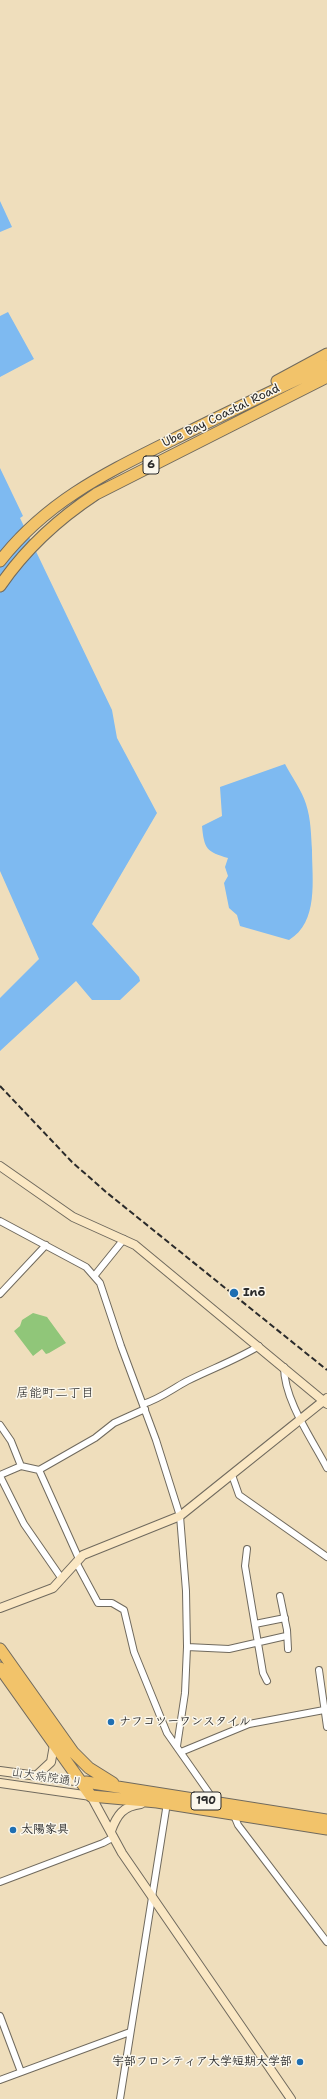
<!DOCTYPE html>
<meta charset="utf-8">
<style>
body{margin:0}
canvas{display:block;background:#efdebc}
</style>
<canvas width="327" height="2099"></canvas>
<script>
const c = document.querySelector('canvas').getContext('2d');
c.lineJoin = 'round';
function fill(path, color) { c.fillStyle = color; c.fill(path, 'evenodd'); }
function strokePath(path, color, width, dash) { c.strokeStyle = color; c.lineWidth = width; c.lineCap = dash ? 'butt' : 'round'; c.setLineDash(dash || []); c.stroke(path); }
function drawText(font, color, halo, rows, align = 'center') {
  c.font = font + ' "Shantell Sans","Klee One",sans-serif'; c.lineWidth = 3; c.setLineDash([]); c.textBaseline = 'middle'; c.strokeStyle = halo; c.fillStyle = color; for (const [text, x, y, turn = 0] of rows) {
    c.save(); c.translate(x, y); c.rotate((+turn || 0) * Math.PI / 180); c.textAlign = isNaN(turn) ? turn : align; if (halo) c.strokeText(text, 0, 0); c.fillText(text, 0, 0); c.restore();
  }
}
const green = new Path2D(`
 M33,1313L47,1317L66,1343L49,1353L46,1354L42,1349L33,1356L14,1331L20,1326L22,1320Z`);
const water = new Path2D(`
 M0,201L12,227L0,232Z
 M8,312L34,359L0,377V316Z
 M0,468L23,516L20,518L112,710L117,738L157,813L92,924L139,977L140,981L120,1000H92L76,981L0,1051V998L39,959L0,871Z
 M285,764C292,777 302,791 306,804C311,819 311,835 312,850C312,879 319,922 289,940L240,926L237,915L229,908L224,883L228,876L225,867L228,858C207,852 204,849 202,826L222,816L220,787Z`);
const street = new Path2D(`
 M0,1221L86,1267L100,1283L121,1346L156,1440L180,1516L186,1591L187,1647L185,1693L177,1746
 M95,1275L124,1239
 M0,1294L46,1245
 M284,1367C284,1400 312,1439 327,1468
 M143,1404C160,1399 172,1389 187,1381C211,1369 236,1360 259,1346
 M0,1425L11,1441L21,1466
 M39,1470L79,1559
 M0,1475L21,1466L39,1470L95,1438L114,1423L145,1409
 M232,1475L239,1495L327,1557
 M0,1476L24,1524L62,1579
 M247,1549L245,1566L263,1673L267,1681
 M76,1562L98,1603H112L124,1610L134,1652L167,1733L209,1793L212,1801
 M280,1596L287,1630L288,1649
 M255,1624L285,1618
 M187,1647L229,1649L286,1636
 M319,1670L327,1727
 M181,1752L249,1724L324,1710
 M233,1813L238,1825L327,1942
 M0,1882L103,1843L114,1837
 M0,2016L21,2072
 M0,2080L130,2032
 M120,2099L167,1803`);
const secondary = new Path2D(`
 M0,1166L73,1217L135,1245L327,1404
 M0,1608L53,1588L83,1555L180,1516L327,1398
 M0,1771L82,1782
 M36,1776L51,1762L54,1745
 M0,1783L91,1796L122,1853L291,2099
 M111,1831C117,1815 123,1806 141,1804`);
const highway = new Path2D(`
 M277,381L327,354
 M0,561C48,500 106,473 174,439C225,414 275,389 327,366
 M0,586C26,548 58,519 96,494L327,377
 M0,1649L73,1752L89,1768L113,1783
 M0,1668L91,1796L157,1802L327,1829
 M86,1782L327,1820`);
const rail = new Path2D(`
 M0,1086L72,1162L106,1192L327,1370`);
const markers = [
 [234,1293,5,"#1f6fb2"],
 [111,1722,4,"#1f6fb2"],
 [13,1830,4,"#1f6fb2"],
 [300,2062,4,"#1f6fb2"]
];
const shields = [
 [151,465,16],
 [206,1801,30]
];
const shieldNames = [
 ["6",151,465],
 ["190",206,1801]
];
const streetNames = [
 ["Ube Bay Coastal Road",221,416,-26],
 ["山大病院通り",47,1778,9]
];
const poiNames = [
 ["Inō",243,1293],
 ["ナフコツーワンスタイル",119,1722],
 ["太陽家具",21,1830],
 ["宇部フロンティア大学短期大学部",292,2062,"right"]
];
const neighbourhoodNames = [
 ["居能町二丁目",55,1394]
];
fill(green, '#90c679');
fill(water, '#7ebaf1');
strokePath(street, '#706a5e', 8);
strokePath(secondary, '#706a5e', 10);
strokePath(highway, '#706a5e', 13);
strokePath(street, '#fff', 6);
strokePath(secondary, '#fae7c3', 8);
strokePath(highway, '#f2c36a', 11);
strokePath(rail, '#2b2b2b', 2, [6, 3]);
for (const [x, y, r, color] of markers) { const dot = new Path2D(); dot.arc(x, y, r, 0, 2 * Math.PI); c.fillStyle = color; c.fill(dot); strokePath(dot, '#fbf7ec', 1.5); }
for (const [x, y, w] of shields) { const box = new Path2D(); box.roundRect(x - w / 2, y - 9, w, 18, 3); c.fillStyle = '#fbf7ec'; c.fill(box); strokePath(box, '#2b2b2b', 1); }
drawText('bold 11px', '#2b2b2b', null, shieldNames);
drawText('12px', '#2b2b2b', '#fbf7ec', streetNames);
drawText('bold 12px', '#2b2b2b', '#fbf7ec', poiNames, 'left');
drawText('13px', '#2b2b2b', '#fbf7ec', neighbourhoodNames);
</script>
